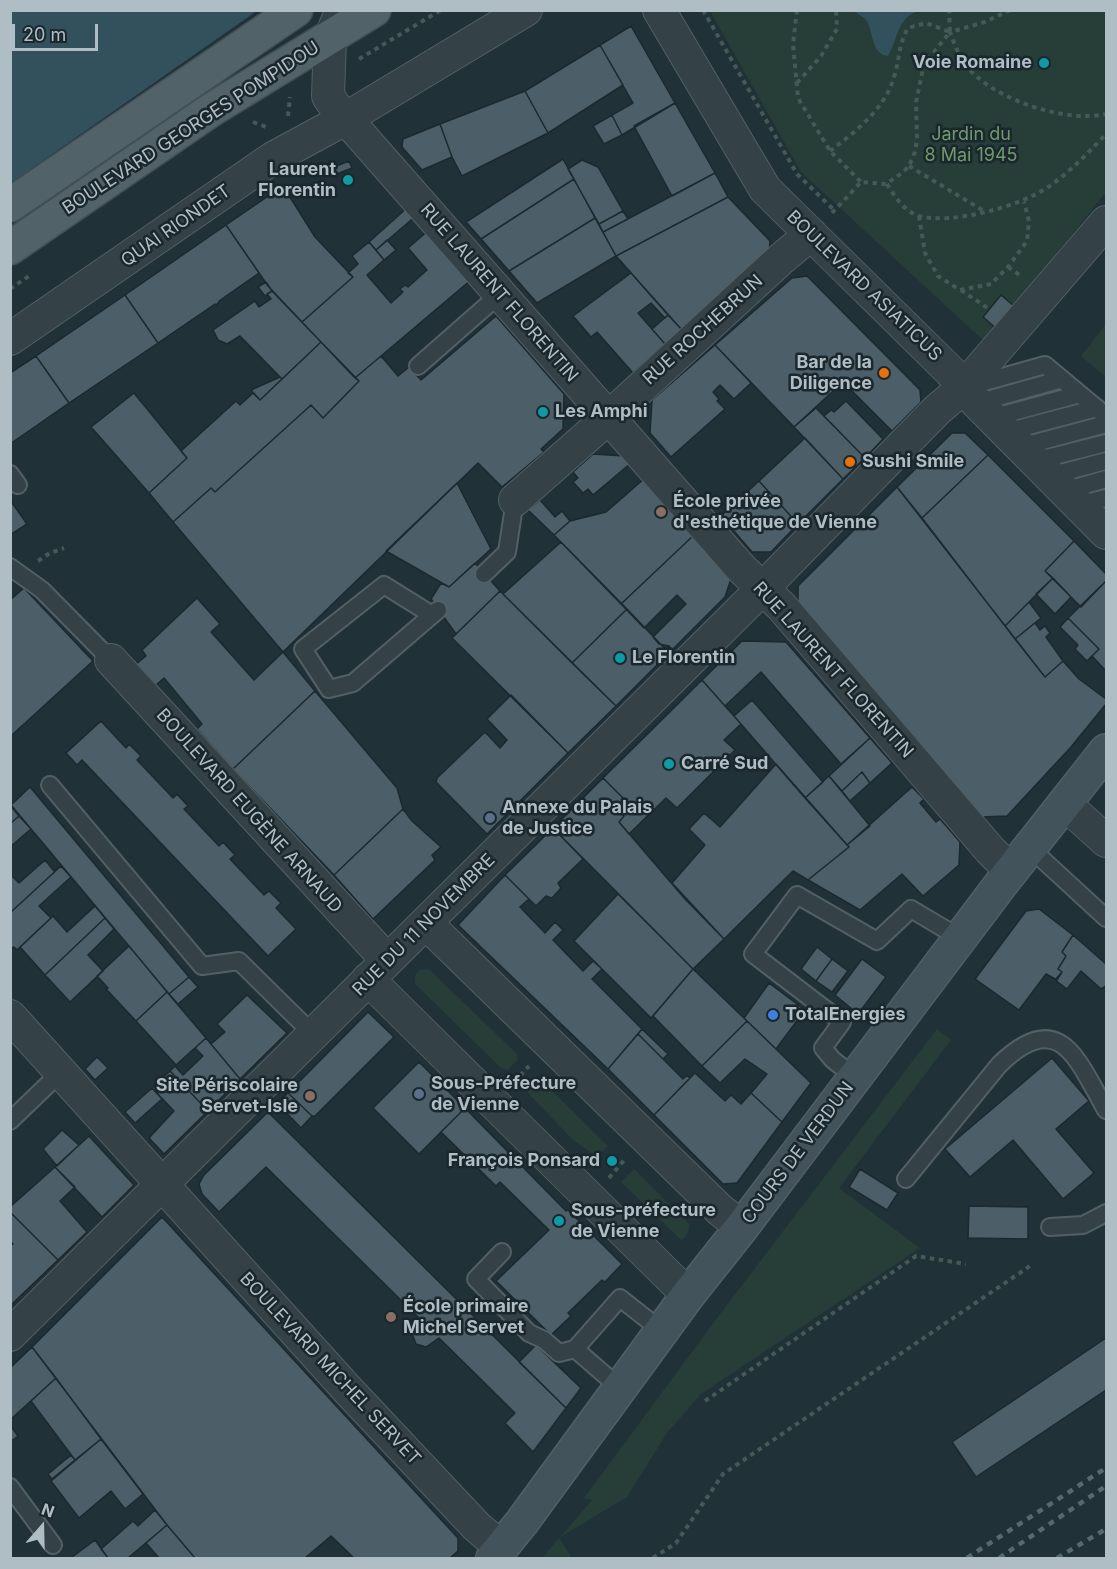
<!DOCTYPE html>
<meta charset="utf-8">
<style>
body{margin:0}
#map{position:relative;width:1117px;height:1569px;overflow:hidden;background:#213138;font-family:Inter,sans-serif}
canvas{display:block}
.frame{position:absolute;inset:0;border:12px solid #afbdc5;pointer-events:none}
.north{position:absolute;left:12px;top:1497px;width:60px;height:60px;-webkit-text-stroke:4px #1a272d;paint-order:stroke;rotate:20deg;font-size:16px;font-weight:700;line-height:24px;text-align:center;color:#afbdc5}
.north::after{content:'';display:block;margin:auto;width:21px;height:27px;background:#afbdc5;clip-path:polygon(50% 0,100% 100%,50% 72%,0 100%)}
.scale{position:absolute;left:12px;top:24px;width:86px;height:27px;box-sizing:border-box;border:3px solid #afbdc5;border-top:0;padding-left:8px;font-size:18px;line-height:21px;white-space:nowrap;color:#afbdc5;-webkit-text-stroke:4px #1a272d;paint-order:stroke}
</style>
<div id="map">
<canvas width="1117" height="1569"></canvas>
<div class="frame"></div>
<div class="north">N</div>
<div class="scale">20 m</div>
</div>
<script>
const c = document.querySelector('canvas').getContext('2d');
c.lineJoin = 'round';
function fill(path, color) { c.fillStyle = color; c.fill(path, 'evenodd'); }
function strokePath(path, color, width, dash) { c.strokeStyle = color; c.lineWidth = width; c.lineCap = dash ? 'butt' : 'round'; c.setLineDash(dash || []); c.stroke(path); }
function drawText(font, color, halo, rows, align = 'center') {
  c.font = font + ' Inter,sans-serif'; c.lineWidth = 5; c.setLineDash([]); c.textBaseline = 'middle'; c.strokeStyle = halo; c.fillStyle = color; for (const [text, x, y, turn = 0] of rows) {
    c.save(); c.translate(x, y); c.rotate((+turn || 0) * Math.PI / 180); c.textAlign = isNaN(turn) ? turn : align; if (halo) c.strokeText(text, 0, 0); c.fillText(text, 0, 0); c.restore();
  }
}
const green = new Path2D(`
 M710,11H1106V192L986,343L801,172Z
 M1106,324V377L1081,356Z
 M422,969L430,970L517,1054V1060L508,1070L501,1068L415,984C414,977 415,973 422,969Z
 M937,1029L951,1040L839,1188L920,1248L701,1394L667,1433L627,1497L559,1538L572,1558H542L592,1500L584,1498L717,1318Z
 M540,1079L608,1146L597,1157L573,1140L527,1092Z
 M634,1169L689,1224C689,1231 687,1237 681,1240L621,1182Z`);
const water = new Path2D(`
 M11,10H253L254,13L11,183Z
 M856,10H918V11C897,18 898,39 888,56C872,55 873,32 867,21C864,17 859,15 855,12Z`);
const building = new Path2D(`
 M631,26L675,103L622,135L612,115L633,103L600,45Z
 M600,45L623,85L548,133L525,91Z
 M525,91L548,133L462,176L452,157L440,124Z
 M675,103L715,173L672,196L634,126Z
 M612,115L622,135L604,144L593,126Z
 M440,124L452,157L422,170L402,147L403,139Z
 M563,159L574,179L481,239L466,222Z
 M582,160L598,167L623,211L599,224L568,169Z
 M349,161L352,168L337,174L334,167Z
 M715,173L728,197L616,256L603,232Z
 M574,179L595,218L509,271L481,239Z
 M283,186L315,237L353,277L302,322L268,286L226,225Z
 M728,197L770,241L769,253L682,330L616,256Z
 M409,206L417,215L376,250L369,242Z
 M623,211L628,219L603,232L599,224Z
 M595,218L616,256L537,303L509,271Z
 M226,225L259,273L219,301V302L216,305L215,304L158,343L125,295Z
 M429,230L472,279L355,378L302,322L353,277L348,273L358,264L352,256L369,242L384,260L367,275L391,303L403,292L400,289L405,285L408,287L427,270L408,248Z
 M387,240L396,250L384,260L376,250Z
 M631,273L668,315L665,318L651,303L638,313L665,344L633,373L597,332L591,337L573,316Z
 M807,276L920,390L921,402L892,431L843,382L794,427L715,345L792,278Z
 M266,282L272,291L265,296L258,287Z
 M272,291L321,342L282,379L240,336L227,344L218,340L213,330L255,301L259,307L271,299L267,294Z
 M125,295L158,343L69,403L36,356Z
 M1001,295L1015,307L997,329L983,317Z
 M668,315L682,330L665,344L652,329Z
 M496,316L564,394L563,429L541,449L544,452L502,487L478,463L283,652L173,522L211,488L215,492L311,405L323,418L359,381L355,378L381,356L398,376L409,367L421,380Z
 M321,342L359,381L323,418L311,405L215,492L211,488L173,522L149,493L187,458L181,451L236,401L240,405L253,393L260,400Z
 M715,345L751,383L734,399L720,385L713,392L719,399L717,401L725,409L671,457L650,433L652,400Z
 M36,356L69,403L10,444V373Z
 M280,377L282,379L260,400L251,390Z
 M134,393L187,458L149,493L91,427Z
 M846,401L883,439L865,458L824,416L831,410L834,412Z
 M816,408L865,458L843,479L794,427Z
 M952,433H965L988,455L922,518L897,487Z
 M805,438L843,479L798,524L759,481Z
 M593,454L625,456L631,463L593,495L588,489L583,493L573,482L578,478L573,472Z
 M988,455L1074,541L1045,571L1053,578L1005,626L922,518Z
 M645,478L694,535L621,604L554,535L570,521L606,512Z
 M759,481L798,524L771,552H752L721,516Z
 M457,483L491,549L449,587L386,551Z
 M897,487L1045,677L1063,661L1079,679L1106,699V704L1071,747L1007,816L982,817L798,604V586Z
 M10,500L27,524L10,535Z
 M540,500L555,517L562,511L570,521L554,535L528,510Z
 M694,535L731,579L725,597L672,650L669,646L659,644L653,637L686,604L677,595L644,628L621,604Z
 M1074,541L1106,574V581L1081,607L1045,571Z
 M561,542L627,609L572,663L503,594Z
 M475,563L500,591L456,634L431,599L441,583L449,587Z
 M1053,578L1071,597L1055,614L1036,594Z
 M1106,581V671L1092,656L1099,649L1068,618Z
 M24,588L93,661L12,735L10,732V600Z
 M500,591L616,706L568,753L452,638Z
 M197,598L220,624L211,632L254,680L283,652L315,691L233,769L197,729L202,724L164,678L156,685L136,664L146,656L142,650Z
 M1029,602L1041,618L1015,639L1005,626Z
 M627,609L669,653L616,706L572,663Z
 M1068,618L1099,649L1087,661L1075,649L1078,645L1060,627Z
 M1035,623L1040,630L1045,626L1050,633L1046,637L1063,661L1045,677L1015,639Z
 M742,641L786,642L870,738L841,764L761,672L725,706L702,680Z
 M702,680L741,724L724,740L735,750L677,808L666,798L629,834L619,822L624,816L619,812L628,803L603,778Z
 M315,691L397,788L403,809L334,875L233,769Z
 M511,695L568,753L487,834L436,782L437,778L484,733H486L500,748L507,740L487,719Z
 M752,700L823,782L805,798L734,716Z
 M101,721L126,748L129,744L141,756L137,760L173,798L177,794L188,806L184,809L219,846L223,842L235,855L230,859L264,895L269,891L281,903L276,908L296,929L268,956L82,760L77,765L66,753Z
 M870,738L892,763L870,783L862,772L842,791L829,776Z
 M776,764L849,847L808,880L793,871L724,939L672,883L705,845L689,829L704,813L720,827Z
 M862,772L870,783L850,801L842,791Z
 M829,776L870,826L847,845L805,798Z
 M603,778L628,803L619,812L624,816L619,822L685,899L724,939L693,969L553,828Z
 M30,787L189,977L169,994L11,805Z
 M912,787L924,799L920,803L936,822L940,819L960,842L959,865L923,896L902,874L860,910L808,880L849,847L847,845Z
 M10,805L19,816L10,824Z
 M403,809L412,821L441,847L432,855L435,860L373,919L334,875Z
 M19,816L31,829L10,847V824Z
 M553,828L583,859L558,883L561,888L552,898L546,896L536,906L505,875Z
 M45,860L54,871L61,866L10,913V874L19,883Z
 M61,866L71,877L39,906L51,918L17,950L14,947L10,949V913Z
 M505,875L529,899L520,907L545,933L555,922L563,930L553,940L583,971L593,961L602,969L592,979L642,1029L608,1069L458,925Z
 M618,894L693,969L651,1018L574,941Z
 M95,906L105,918L45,975L20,947L53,916L67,932Z
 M1039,909L1073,935L1062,952L1066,956L1058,969L1062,972L1057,980L1046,974L1019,1010L975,979L1026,911Z
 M105,918L114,929L88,955L103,971L70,1002L45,975Z
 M1073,935L1106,964V986L1101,989L1081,971L1067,989L1055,980L1062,972L1058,969L1066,956L1062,952Z
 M129,946L167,992L136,1021L106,989L108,988L97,976Z
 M817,947L832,959L816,981L801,969Z
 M832,959L848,971L832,992L816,981Z
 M862,959L886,977L858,1014L835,995Z
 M693,969L747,1021L702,1066L653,1016Z
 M189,977L198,987L178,1004L169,994Z
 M769,983L805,1010L776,1049L744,1018Z
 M167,992L206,1038L176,1065L136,1021Z
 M247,995L287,1033L240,1079L211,1044L225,1032L217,1024Z
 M368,1012L394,1037L315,1116H312L288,1093Z
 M747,1021L811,1083L782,1122L751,1093L767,1074L745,1059L720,1083L702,1066Z
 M642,1029L668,1054L663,1059L638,1034Z
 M638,1034L683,1079L687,1075L690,1078L654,1115L608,1069Z
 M206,1038L240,1079L208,1111L170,1071L175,1066L183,1075L203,1056L195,1048Z
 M97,1057L108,1068L95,1080L85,1069Z
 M1052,1058L1089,1101L1056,1129L1094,1173L1063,1199L1013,1140L970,1177L945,1149Z
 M419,1062L465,1108L419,1154L373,1108Z
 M170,1071L208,1111L164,1154L149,1138L174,1111L152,1088Z
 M695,1073L725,1101L731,1095L741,1104L751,1093L782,1122L737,1183L723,1184L654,1115Z
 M152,1088L162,1099L135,1123L125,1112Z
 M288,1093L312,1116L301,1128L277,1103Z
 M465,1108L566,1211L568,1210L622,1264L605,1282L602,1280L568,1313L571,1316L551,1335L496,1281L549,1230L500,1182L496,1186L441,1132Z
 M268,1112L566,1408L533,1452L505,1423L515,1413L439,1338L426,1347L416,1344L411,1331L419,1318L266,1167L219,1212L202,1194L199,1184L204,1175Z
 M62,1130L79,1145L57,1166L43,1149Z
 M89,1136L134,1185L102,1217L55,1167Z
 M55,1167L75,1187L60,1201L87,1232L58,1260L10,1212V1207Z
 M860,1169L898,1193L887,1210L849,1187Z
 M969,1206L1028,1207V1239L968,1238Z
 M10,1212L58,1260L10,1306V1246L13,1244L10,1241Z
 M162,1217L458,1538V1551L450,1558H354L331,1536L305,1558H195L167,1525L32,1347Z
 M1106,1338V1390L976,1477L952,1442Z
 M536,1345L581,1388L566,1408L519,1362Z
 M32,1347L56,1378L10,1420V1368Z
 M56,1378L101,1439L75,1460L31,1401Z
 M10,1425L18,1436L10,1442Z
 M101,1439L143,1494L125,1509L111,1491L79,1518L51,1481Z
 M71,1455L75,1460L52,1479L48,1474Z
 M155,1510L167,1525L128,1558H108L101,1549L133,1521L138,1526Z
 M167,1525L195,1558H159L146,1543Z
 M95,1540L108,1558H71Z`);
const path = new Path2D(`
 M703,10L797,174L835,211
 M797,10L793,44L798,98L830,151L861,182
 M1010,10L985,22L950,32C956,49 962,63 976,76C1005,102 1068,123 1106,114
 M359,59L441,10
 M797,83L821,56L837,29L836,10
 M288,116L290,97
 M253,122L266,127
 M830,151C855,132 885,109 894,77C900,59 898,45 908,28L926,23L950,32
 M909,166L984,211
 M887,184C895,197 904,211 919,216C952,225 1021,206 1048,187C1070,172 1088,153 1106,134
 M832,213L861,182L886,184L902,173L909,166L915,152L917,139L916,102L924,64L950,32L949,10
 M919,216L925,253L938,276L960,290L991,284L1008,267L1027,241L1029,221L1024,202
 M1008,267L1022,277
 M10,289L32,274
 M961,290L989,309
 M38,561L50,553L64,548
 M514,1082L529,1066
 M609,1178L626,1158
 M705,1401L916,1256L966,1264
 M653,1558L676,1543L723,1474L1030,1266`);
const lane = new Path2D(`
 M418,366L500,294
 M970,386L1045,365L1106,416
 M977,403L1062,379
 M991,418L1080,394
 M1006,432L1097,408
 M1020,447L1106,424
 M1035,461L1106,443
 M10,474L18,485
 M1049,476L1106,461
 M1064,491L1106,479
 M1078,505L1106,498
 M10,567L42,590L111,660
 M484,574L507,552L515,500
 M432,615L384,585L303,649L329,689L353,683L438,610
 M50,785L202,966L239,961L313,1034
 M1030,848L1106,918
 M855,1077L833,1060L823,1048L842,1022L753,954L797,895L877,941L911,909L960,938
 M10,1121L61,1072
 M906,1179L999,1065C1059,1006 1077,1059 1106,1110
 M1050,1227L1083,1225L1106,1213
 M502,1252L476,1279L529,1333L544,1340L559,1353L575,1349L620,1298L662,1331
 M575,1349L620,1388
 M10,1487L53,1545`);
const street = new Path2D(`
 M659,10L765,189L951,372L977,403L1106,533
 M339,17L330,38L328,96L334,105L741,568L782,607L990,850L1011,871
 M10,339L273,158L345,119L526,10
 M515,500L608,418L781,259L811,234
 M111,660L387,960
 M1065,804L1106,841
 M426,923L720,1210L742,1227
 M368,979L688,1295
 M10,1016L348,1390L477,1527L502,1548
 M10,1335L763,588L937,410L964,387L1106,222`);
const secondary = new Path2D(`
 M493,1558L522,1522L688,1295L742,1227L1001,884L1106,751`);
const primary = new Path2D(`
 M10,205L296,10
 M10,248L211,110L374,10`);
const rail = new Path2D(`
 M967,1558L1106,1468
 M999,1558L1106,1486
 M1057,1558L1106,1529`);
const markers = [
 [1044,63,6,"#0f9aa8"],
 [348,180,6,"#0f9aa8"],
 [884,373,6,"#e8710a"],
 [543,412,6,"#0f9aa8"],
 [850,462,6,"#e8710a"],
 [661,512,6,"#8d6e63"],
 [620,658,6,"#0f9aa8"],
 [669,764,6,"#0f9aa8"],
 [490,818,6,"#5c6f8a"],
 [773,1015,6,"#3f7fe0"],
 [419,1094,6,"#5c6f8a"],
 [310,1096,6,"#8d6e63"],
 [612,1161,6,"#0f9aa8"],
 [559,1221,6,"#0f9aa8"],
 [391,1317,6,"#8d6e63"]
];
const poiNames = [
 ["Voie Romaine",1032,63,"right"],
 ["Laurent",336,170,"right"],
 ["Florentin",336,191,"right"],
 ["Bar de la",872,363,"right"],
 ["Diligence",872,384,"right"],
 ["Les Amphi",555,412],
 ["Sushi Smile",862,462],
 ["École privée",673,502],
 ["d'esthétique de Vienne",673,523],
 ["Le Florentin",632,658],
 ["Carré Sud",681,764],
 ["Annexe du Palais",502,808],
 ["de Justice",502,829],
 ["TotalEnergies",785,1015],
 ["Sous-Préfecture",431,1084],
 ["de Vienne",431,1105],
 ["Site Périscolaire",298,1086,"right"],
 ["Servet-Isle",298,1107,"right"],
 ["François Ponsard",600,1161,"right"],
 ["Sous-préfecture",571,1211],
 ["de Vienne",571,1232],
 ["École primaire",403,1307],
 ["Michel Servet",403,1328]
];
const streetNames = [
 ["BOULEVARD GEORGES POMPIDOU",191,128,-33],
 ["QUAI RIONDET",176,226,-35],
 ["BOULEVARD ASIATICUS",864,286,44],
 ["RUE LAURENT FLORENTIN",499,293,49],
 ["RUE ROCHEBRUN",703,330,-42],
 ["RUE LAURENT FLORENTIN",833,670,48],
 ["BOULEVARD EUGÈNE ARNAUD",249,811,48],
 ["RUE DU 11 NOVEMBRE",424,925,-45],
 ["COURS DE VERDUN",798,1153,-53],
 ["BOULEVARD MICHEL SERVET",330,1369,47]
];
const parkNames = [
 ["Jardin du",971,135],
 ["8 Mai 1945",971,156]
];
fill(green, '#263d38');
fill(water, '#33505d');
fill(building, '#4c5e67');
strokePath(building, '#1c292f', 1.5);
strokePath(lane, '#526066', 20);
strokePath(street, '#526066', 34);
strokePath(secondary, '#526066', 36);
strokePath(primary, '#414e55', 36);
strokePath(path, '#445a57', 4, [4.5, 4.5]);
strokePath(lane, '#344248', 16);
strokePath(street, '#344248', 32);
strokePath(secondary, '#42535b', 33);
strokePath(primary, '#526269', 33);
strokePath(rail, '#566870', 4.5, [6, 6]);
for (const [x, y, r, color] of markers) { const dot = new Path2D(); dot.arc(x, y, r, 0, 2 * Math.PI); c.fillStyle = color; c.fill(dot); strokePath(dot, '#1a272d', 2); }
drawText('bold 18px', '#afbdc5', '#1a272d', poiNames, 'left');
drawText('18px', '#afbdc5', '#1a272d', streetNames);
drawText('18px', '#709a6e', '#1a272d', parkNames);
</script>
